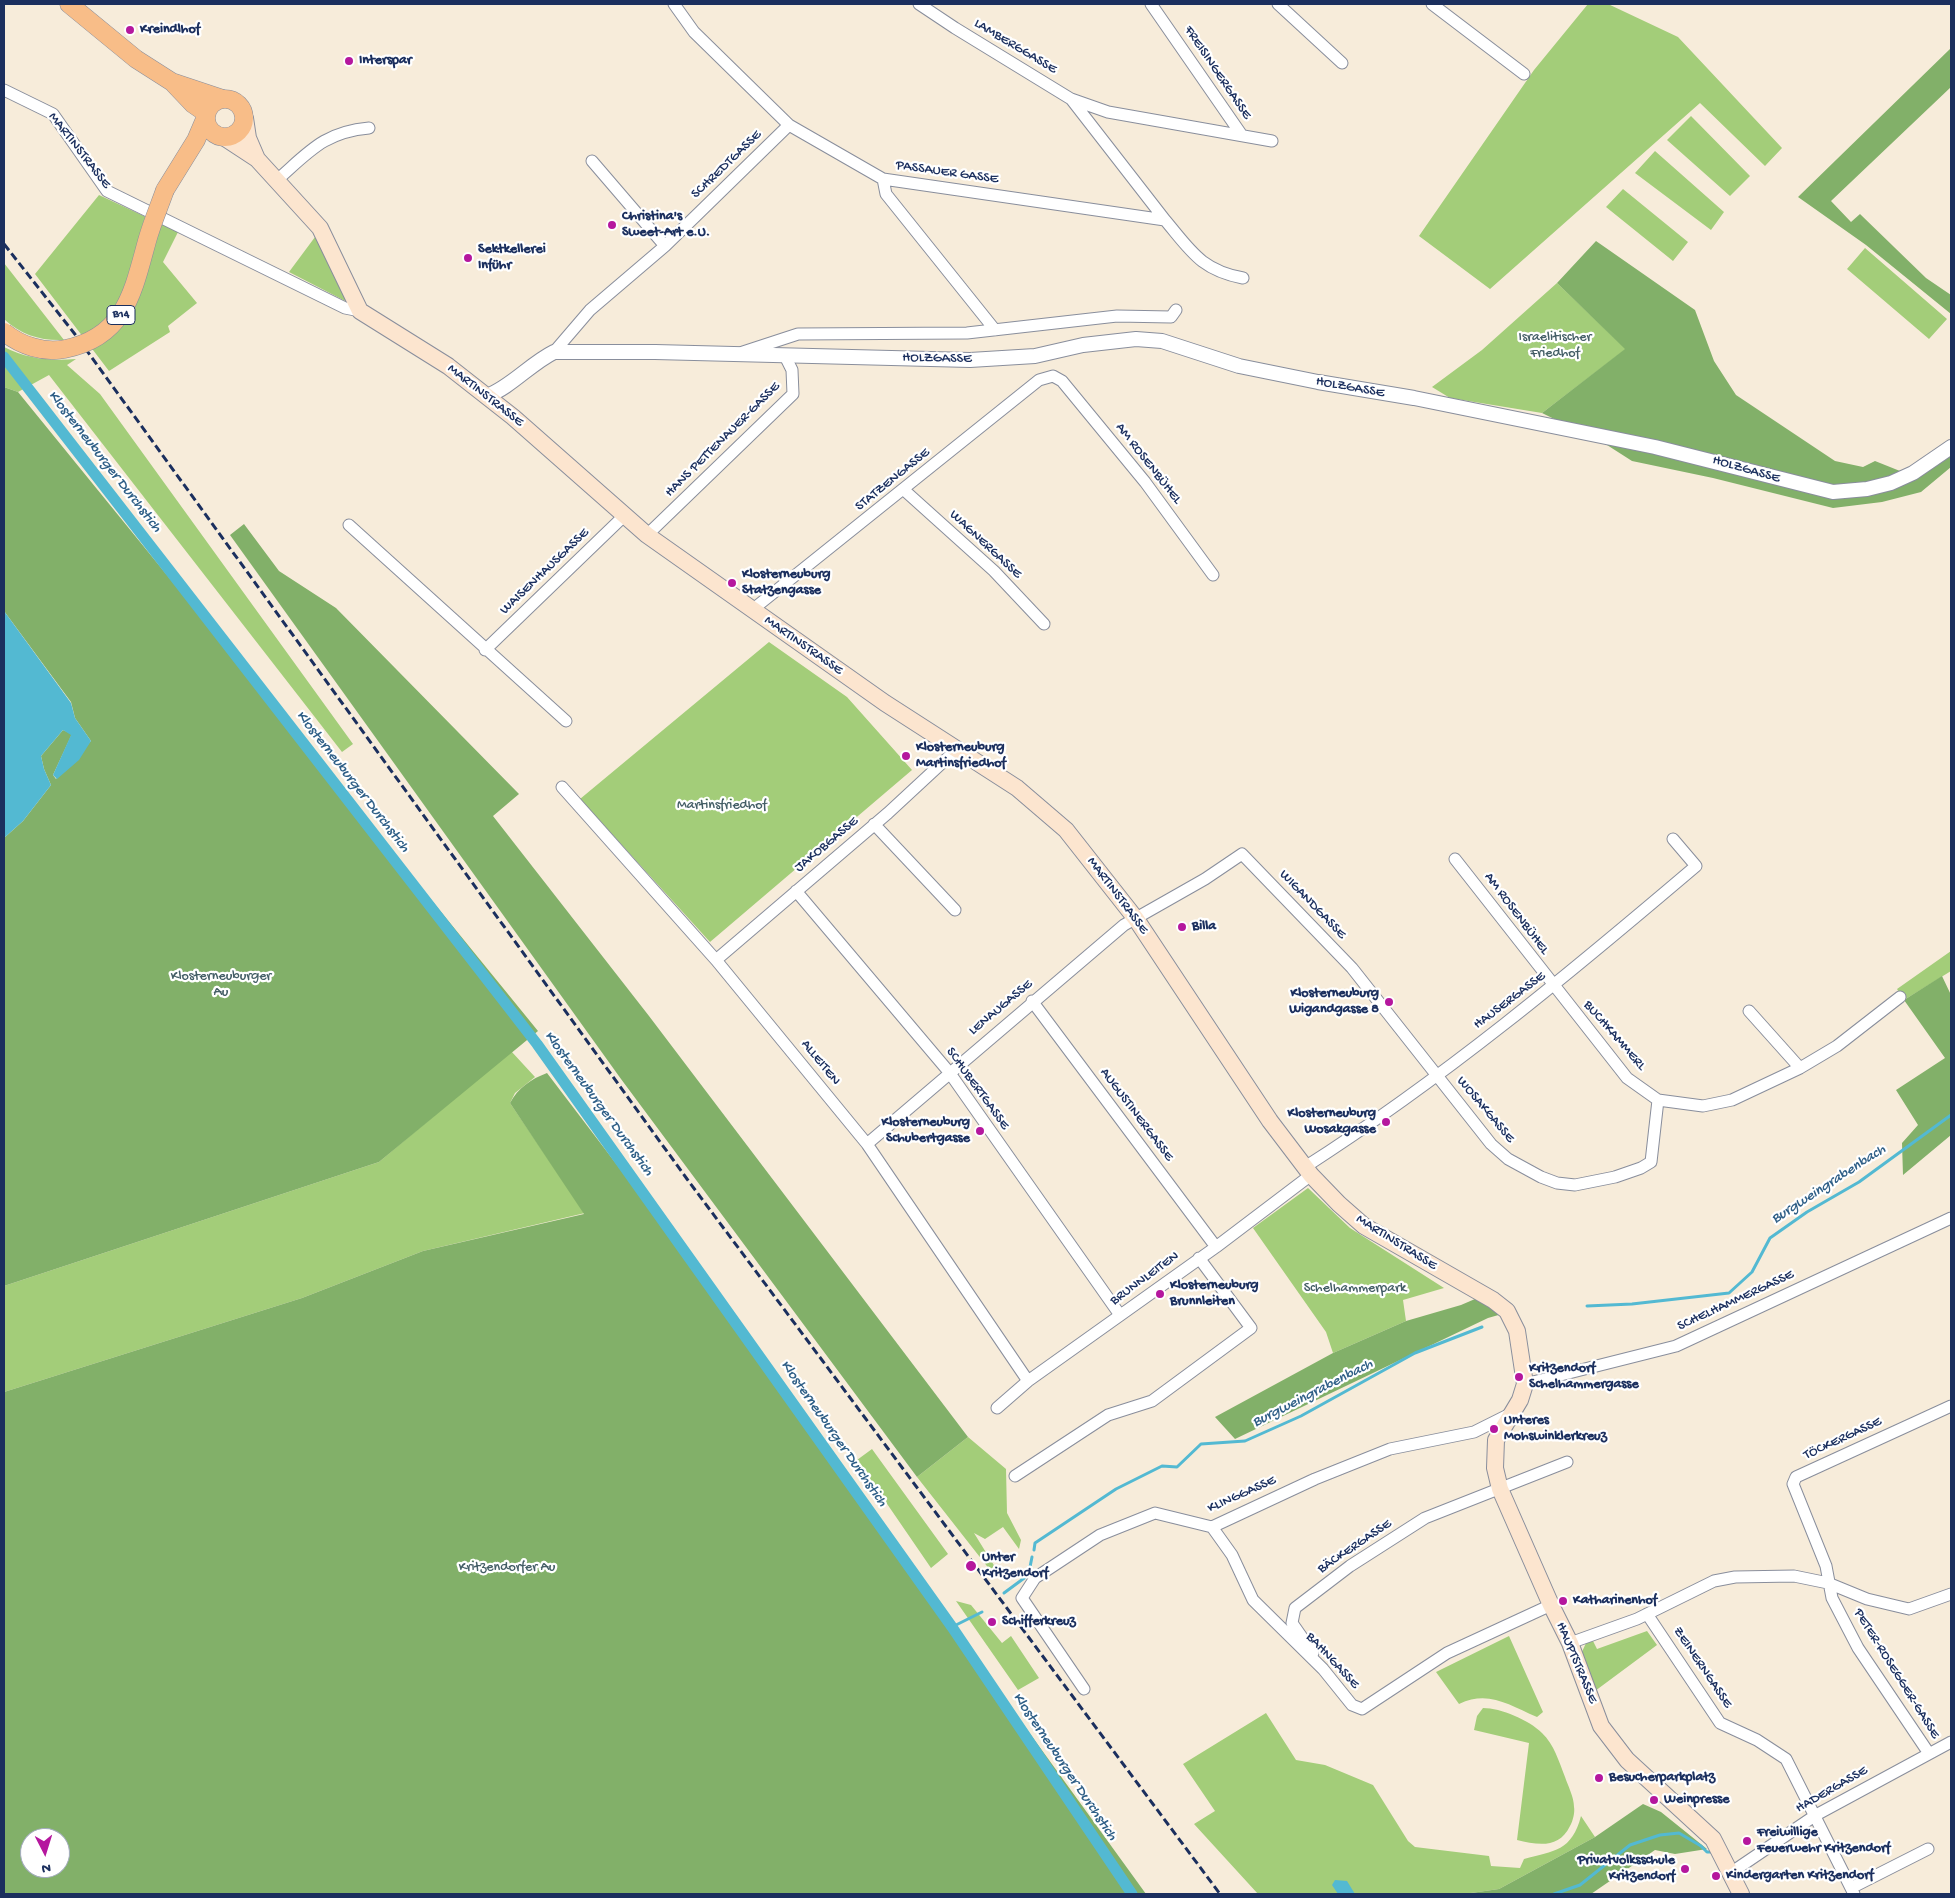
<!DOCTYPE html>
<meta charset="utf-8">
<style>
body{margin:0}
#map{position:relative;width:1955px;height:1898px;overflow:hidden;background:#f7ecda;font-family:"Gochi Hand",sans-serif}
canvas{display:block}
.frame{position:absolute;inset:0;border:5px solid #1b2f5e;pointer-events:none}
.north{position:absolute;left:20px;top:1828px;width:50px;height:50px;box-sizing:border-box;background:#fff;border:1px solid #a4acbf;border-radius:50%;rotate:175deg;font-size:14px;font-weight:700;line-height:20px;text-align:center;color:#1b2f5e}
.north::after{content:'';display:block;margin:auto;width:18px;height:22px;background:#b5179e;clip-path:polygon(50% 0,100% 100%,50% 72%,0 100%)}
</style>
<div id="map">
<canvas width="1955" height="1898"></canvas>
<div class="frame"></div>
<div class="north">N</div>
</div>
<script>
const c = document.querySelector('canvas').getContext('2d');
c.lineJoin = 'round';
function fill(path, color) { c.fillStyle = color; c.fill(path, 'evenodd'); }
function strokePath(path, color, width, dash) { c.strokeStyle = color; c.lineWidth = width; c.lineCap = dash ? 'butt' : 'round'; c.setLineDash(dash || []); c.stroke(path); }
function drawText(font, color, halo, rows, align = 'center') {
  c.font = font + ' "Gochi Hand",sans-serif'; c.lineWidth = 4.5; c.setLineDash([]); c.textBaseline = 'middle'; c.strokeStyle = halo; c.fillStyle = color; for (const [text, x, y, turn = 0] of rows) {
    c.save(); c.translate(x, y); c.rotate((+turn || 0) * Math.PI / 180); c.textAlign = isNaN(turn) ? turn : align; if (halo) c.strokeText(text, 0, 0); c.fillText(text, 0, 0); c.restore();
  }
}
const green = new Path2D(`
 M1588,4H1608L1678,37L1782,148L1765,166L1700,103L1490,289L1419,236L1534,70Z
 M1691,116L1750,176L1730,196L1667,140Z
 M1655,151L1724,212L1711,230L1635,173Z
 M1623,189L1688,242L1673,261L1606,207Z
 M99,195L178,232L163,262L197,303L168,326L170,332L109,371L35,274Z
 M315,237L353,305L289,272Z
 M1865,248L1947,319L1929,339L1847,269Z
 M4,263L64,340C41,341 21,335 4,319Z
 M1557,283L1626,349L1542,413L1450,398L1432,387L1482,350Z
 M4,347C28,359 49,361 76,359L67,365L100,394L353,744L342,752L49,375L18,392L4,387Z
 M769,642L847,697L912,770L710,942L580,799Z
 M1951,951V971L1904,1000L1897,989Z
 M511,1051L535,1077L515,1093L510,1103L585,1213L423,1251L302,1298L4,1392V1286L379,1162Z
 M1308,1188L1350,1228L1444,1288L1403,1300L1406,1321L1333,1353L1326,1332L1253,1228Z
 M968,1437L1006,1469L1007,1513L1021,1540L1019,1549L1003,1527L985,1539L974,1533L995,1567L990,1570L917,1477Z
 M872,1449L948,1554L931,1568L857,1460Z
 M956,1601L971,1605L1002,1643L1011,1636L1039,1678L1200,1894L1039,1678L1018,1690Z
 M1647,1631L1657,1645L1595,1691L1581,1654L1586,1643L1593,1641L1597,1649Z
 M1509,1636L1543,1712L1537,1717C1508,1705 1489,1690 1459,1704L1436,1672Z
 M1483,1708C1501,1708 1529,1720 1542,1733C1554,1744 1559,1762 1565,1777C1568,1786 1574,1797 1574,1807C1575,1812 1573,1821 1570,1826C1559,1849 1538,1845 1517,1840L1529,1743L1474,1730L1477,1716Z
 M1266,1713L1296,1760L1325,1765L1373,1785L1408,1841L1415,1847L1489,1856L1491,1866L1520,1868L1524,1859C1554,1851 1572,1851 1581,1816L1595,1837L1499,1889L1464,1894H1258L1194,1824L1215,1811L1183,1764Z`);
const forest = new Path2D(`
 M1951,48V87L1831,201L1851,222L1860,214L1926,278L1951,295V314L1866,245L1798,197Z
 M1596,241L1695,310L1714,361L1736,395L1835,461L1863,467L1875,461L1915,477L1951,453V467L1921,492L1882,502L1833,508L1713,478L1632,461L1607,445L1542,413L1625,349L1557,283Z
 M4,387L18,392L538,1031L379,1162L4,1286V838L23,821L51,785L44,769L41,756L63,730L72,734L53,775L56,779L91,741L75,718L71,702L4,611Z
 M244,524L279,571L336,608L519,794L493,816L649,1016L968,1437L917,1477L621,1079L230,535Z
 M1942,976L1951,995V1135L1903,1175L1902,1143L1918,1125L1896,1090L1945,1058L1904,1000Z
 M547,1073L643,1199L1146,1894H4V1392L302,1298L423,1251L584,1214L510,1103C518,1088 531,1079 547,1073ZM30,1838H60V1868H30Z
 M1475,1299L1502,1314L1488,1318L1235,1439L1215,1417L1333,1353L1406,1321L1461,1305Z
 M1643,1804L1661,1812L1707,1849L1675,1854L1655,1850L1591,1894H1464L1499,1889L1595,1837Z`);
const water = new Path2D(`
 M4,611L71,703L75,718L91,741L79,760L57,779L53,775L71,735L63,730L41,756L44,769L51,785L23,821L4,838Z
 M1335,1880L1347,1881L1355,1894H1338L1332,1885Z`);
const stream = new Path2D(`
 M1587,1306L1632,1304L1729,1293L1752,1272L1770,1238L1807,1212L1859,1182L1951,1115
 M1034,1550L1035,1543L1116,1489L1162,1466L1177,1467L1201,1444L1245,1441L1301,1416L1415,1353L1482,1327
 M1030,1567L1032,1557
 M1004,1593L1027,1576
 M952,1627L982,1612
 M1554,1894L1580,1885L1630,1845L1660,1835L1679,1833L1701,1846L1707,1852H1712`);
const canal = new Path2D(`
 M4,357L537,1044L952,1627L1132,1894`);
const minor = new Path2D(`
 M674,4L694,32L789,125L883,179
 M919,4L955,28L1071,99
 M1151,4L1241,134
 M1278,4L1342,63
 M1432,4L1524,74
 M4,90L53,114L107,191L345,308L360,311
 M592,161L665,246
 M277,180C309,152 324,132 369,128
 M1165,220L1071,99L1108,112L1272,141
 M995,330L886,194L883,179L1165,220C1191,251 1201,270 1243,278
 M554,352L590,310L665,246L789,125
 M743,352L798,334L967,333L1117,316L1171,317L1176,310
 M904,490L994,571L1044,624
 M349,525L566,721
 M647,535L793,394L792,370L785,356
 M752,610L1039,380L1053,376L1062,381L1145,482L1213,575
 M485,650L625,515
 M562,787L716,960L867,1144L1028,1381
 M874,824L955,910
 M1455,859L1627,1078L1658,1100L1703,1106L1732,1100L1800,1068L1837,1046L1900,997
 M796,891L949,1072L1120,1315
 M716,960L888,813L956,750
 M1032,1001L1216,1247
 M1749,1011L1800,1068
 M867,1144L1124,925L1205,879L1242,854L1352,968L1491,1144L1508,1159L1541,1177L1557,1183L1575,1185L1615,1177L1641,1168L1651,1162L1658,1100
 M1305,1167C1444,1078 1570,973 1696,866L1673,839
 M1525,1384L1676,1346L1951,1218
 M997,1408L1028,1381L1216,1247L1311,1175
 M1015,1476L1108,1415L1152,1401L1251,1328L1199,1258
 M1212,1527L1232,1555L1253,1600L1323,1669L1352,1705L1362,1709L1447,1653L1551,1605
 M1647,1614L1720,1723L1757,1740L1786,1759L1854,1894
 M1570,1643L1637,1619L1714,1581L1735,1577L1794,1576L1828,1583L1867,1599L1909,1609L1951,1594
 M1313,1653L1292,1623L1295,1608L1350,1566L1425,1518L1567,1462
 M1084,1689L1022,1598L1035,1578L1100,1535L1155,1513L1212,1527L1315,1479L1390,1449L1474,1432L1510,1414
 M1928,1752L1858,1648L1832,1598L1826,1566L1793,1484L1796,1477L1951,1406
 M1732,1872L1816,1815L1951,1742
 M1851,1888L1928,1849`);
const tertiary = new Path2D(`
 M487,396C511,387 530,364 554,352H655L970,360L1035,356L1083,345L1136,339L1162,341L1239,366L1318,382L1414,398L1655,447L1833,492L1867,489L1891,483L1913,473L1951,447`);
const secondary = new Path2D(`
 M245,118L248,138L257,159
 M225,138L257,159L320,228L360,311L448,366L513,417L647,535L885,703L1017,788L1066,830L1136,919L1270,1121L1311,1175L1339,1204L1364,1226L1493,1300L1507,1311L1517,1331L1525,1384L1520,1400L1496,1440L1495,1468L1500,1489L1551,1605L1570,1643L1601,1726L1627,1760L1713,1839L1741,1894`);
const primary = new Path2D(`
 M69,4L136,59L172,82L223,99
 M174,84L193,104L206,113
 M206 118a19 19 0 1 1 38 0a19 19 0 1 1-38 0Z
 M165,190L196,140L205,119`);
const rail = new Path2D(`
 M4,244L74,333L687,1179L1220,1894`);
const primaryBridge = new Path2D(`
 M4,332C21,346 44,353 65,349C125,337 133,292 147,241C152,223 159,207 165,190`);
const markers = [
 [130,30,5,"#b5179e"],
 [349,61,5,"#b5179e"],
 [612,225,5,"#b5179e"],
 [468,258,5,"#b5179e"],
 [732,583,5,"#b5179e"],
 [906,756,5,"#b5179e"],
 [1182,927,5,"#b5179e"],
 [1389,1002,5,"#b5179e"],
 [1386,1122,5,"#b5179e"],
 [980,1131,5,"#b5179e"],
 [1160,1294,5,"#b5179e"],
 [1519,1377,5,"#b5179e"],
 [1494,1429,5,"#b5179e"],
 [971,1566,6,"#b5179e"],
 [1563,1601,5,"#b5179e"],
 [992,1622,5,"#b5179e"],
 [1599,1778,5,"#b5179e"],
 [1654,1800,5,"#b5179e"],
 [1747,1841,5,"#b5179e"],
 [1685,1869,5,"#b5179e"],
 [1716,1876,5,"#b5179e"]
];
const shields = [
 [121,315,28]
];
const shieldNames = [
 ["B14",121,315]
];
const poiNames = [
 ["Kreindlhof",140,30],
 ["Interspar",359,61],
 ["Christina's",622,217],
 ["Sweet-Art e.U.",622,233],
 ["Sektkellerei",478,250],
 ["Inführ",478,266],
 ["Klosterneuburg",742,575],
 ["Statzengasse",742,591],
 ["Klosterneuburg",916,748],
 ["Martinsfriedhof",916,764],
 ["Billa",1192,927],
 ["Klosterneuburg",1379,994,"right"],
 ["Wigandgasse 8",1379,1010,"right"],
 ["Klosterneuburg",1376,1114,"right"],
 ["Wosakgasse",1376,1130,"right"],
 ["Klosterneuburg",970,1123,"right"],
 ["Schubertgasse",970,1139,"right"],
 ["Klosterneuburg",1170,1286],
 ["Brunnleiten",1170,1302],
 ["Kritzendorf",1529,1369],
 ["Schelhammergasse",1529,1385],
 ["Unteres",1504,1421],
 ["Mohswinklerkreuz",1504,1437],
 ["Unter",982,1558],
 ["Kritzendorf",982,1574],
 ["Katharinenhof",1573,1601],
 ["Schifferkreuz",1002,1622],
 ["Besucherparkplatz",1609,1778],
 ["Weinpresse",1664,1800],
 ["Freiwillige",1757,1833],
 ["Feuerwehr Kritzendorf",1757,1849],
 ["Privatvolksschule",1675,1861,"right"],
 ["Kritzendorf",1675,1877,"right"],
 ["Kindergarten Kritzendorf",1726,1876]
];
const streetNames = [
 ["LAMBERGGASSE",1015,47,31],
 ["FREISINGERGASSE",1217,73,56],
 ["MARTINSTRASSE",79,151,52],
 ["SCHREDTGASSE",727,165,-44],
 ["PASSAUER GASSE",947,173,8],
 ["HOLZGASSE",937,359,1],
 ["HOLZGASSE",1350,388,10],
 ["MARTINSTRASSE",485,396,38],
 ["HANS PETTENAUER-GASSE",723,440,-45],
 ["AM ROSENBÜHEL",1148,464,52],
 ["HOLZGASSE",1746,470,16],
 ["STATZENGASSE",893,480,-39],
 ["WAGNERGASSE",985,545,43],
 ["WAISENHAUSGASSE",545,572,-44],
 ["MARTINSTRASSE",803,646,35],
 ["JAKOBGASSE",827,845,-40],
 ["MARTINSTRASSE",1117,896,53],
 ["WIGANDGASSE",1312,905,46],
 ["AM ROSENBÜHEL",1516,914,53],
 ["HAUSERGASSE",1510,1001,-37],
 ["LENAUGASSE",1001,1008,-40],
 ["BUCHKAMMERL",1614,1036,49],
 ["ALLEITEN",820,1063,51],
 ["SCHUBERTGASSE",977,1089,54],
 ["WOSAKGASSE",1485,1110,50],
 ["AUGUSTINERGASSE",1136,1115,53],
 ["MARTINSTRASSE",1396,1243,32],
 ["BRUNNLEITEN",1145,1279,-36],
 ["SCHELHAMMERGASSE",1736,1301,-25],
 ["TÖCKERGASSE",1843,1439,-25],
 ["KLINGGASSE",1242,1495,-24],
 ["BÄCKERGASSE",1355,1547,-34],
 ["BAHNGASSE",1332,1661,47],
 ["HAUPTSTRASSE",1576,1663,67],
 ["ZEINERNGASSE",1702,1668,56],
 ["PETER-ROSEGGER-GASSE",1896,1674,58],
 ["HADERGASSE",1832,1790,-30]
];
const parkNames = [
 ["Israelitischer",1555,338],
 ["Friedhof",1555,354],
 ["Martinsfriedhof",722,806],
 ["Klosterneuburger",221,977],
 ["Au",221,993],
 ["Schelhammerpark",1355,1289],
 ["Kritzendorfer Au",507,1568]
];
const waterNames = [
 ["Klosterneuburger Durchstich",104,462,52],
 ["Klosterneuburger Durchstich",352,782,52],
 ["Klosterneuburger Durchstich",598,1104,54],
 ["Burgweingrabenbach",1829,1185,-33],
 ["Burgweingrabenbach",1313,1394,-27],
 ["Klosterneuburger Durchstich",833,1434,55],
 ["Klosterneuburger Durchstich",1064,1767,56]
];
fill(green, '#a3cd79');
fill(forest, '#82b069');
fill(water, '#53b9d2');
strokePath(stream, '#53b9d2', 3);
strokePath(canal, '#53b9d2', 11);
strokePath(minor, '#898e9c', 13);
strokePath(tertiary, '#898e9c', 16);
strokePath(secondary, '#898e9c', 18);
strokePath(primary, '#898e9c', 19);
strokePath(minor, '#fff', 11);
strokePath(tertiary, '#fff', 14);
strokePath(secondary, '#fce5cf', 16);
strokePath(primary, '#f8bd88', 18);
strokePath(rail, '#1b2f5e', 3, [8, 4]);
strokePath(primaryBridge, '#898e9c', 19, []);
strokePath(primaryBridge, '#f8bd88', 18);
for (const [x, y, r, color] of markers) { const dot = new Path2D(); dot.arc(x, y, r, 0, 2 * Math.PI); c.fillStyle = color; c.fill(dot); strokePath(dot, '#fff', 2); }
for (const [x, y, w] of shields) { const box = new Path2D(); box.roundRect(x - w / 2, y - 9.5, w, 19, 4); c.fillStyle = '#fff'; c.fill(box); strokePath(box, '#1b2f5e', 1); }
drawText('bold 12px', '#1b2f5e', null, shieldNames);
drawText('bold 14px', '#1b2f5e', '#fff', poiNames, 'left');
drawText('14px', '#1b2f5e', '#fff', streetNames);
drawText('14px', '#445e66', '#fff', parkNames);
drawText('italic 15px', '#2f5f87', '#fff', waterNames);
</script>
